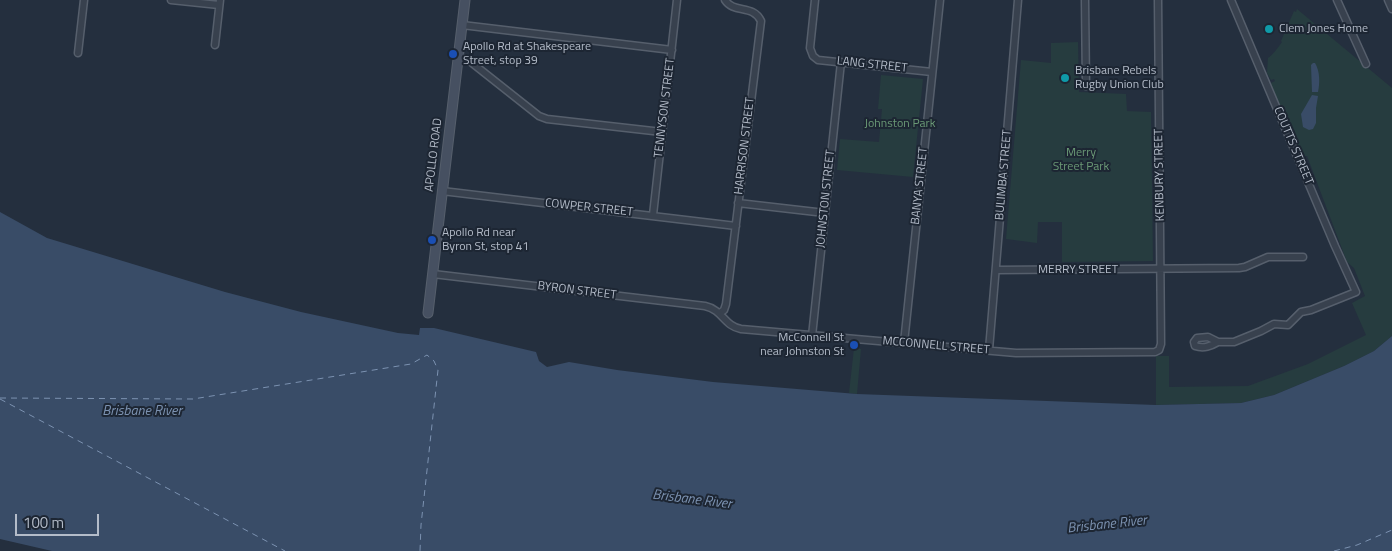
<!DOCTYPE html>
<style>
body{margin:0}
#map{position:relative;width:1392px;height:551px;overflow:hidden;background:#242f3e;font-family:"Titillium Web",sans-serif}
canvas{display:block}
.scale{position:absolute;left:15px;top:514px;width:84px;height:22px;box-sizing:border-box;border:2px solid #b4bcc9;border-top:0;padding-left:6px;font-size:15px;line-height:18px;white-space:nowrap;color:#b4bcc9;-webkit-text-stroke:4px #1d2633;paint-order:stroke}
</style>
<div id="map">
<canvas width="1392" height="551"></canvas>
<div class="scale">100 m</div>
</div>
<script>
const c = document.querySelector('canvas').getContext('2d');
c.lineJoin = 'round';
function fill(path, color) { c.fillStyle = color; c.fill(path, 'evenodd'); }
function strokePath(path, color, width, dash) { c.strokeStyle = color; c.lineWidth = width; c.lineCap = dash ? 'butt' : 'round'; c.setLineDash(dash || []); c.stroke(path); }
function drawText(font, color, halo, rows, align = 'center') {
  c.font = font + ' "Titillium Web",sans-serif'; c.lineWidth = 4; c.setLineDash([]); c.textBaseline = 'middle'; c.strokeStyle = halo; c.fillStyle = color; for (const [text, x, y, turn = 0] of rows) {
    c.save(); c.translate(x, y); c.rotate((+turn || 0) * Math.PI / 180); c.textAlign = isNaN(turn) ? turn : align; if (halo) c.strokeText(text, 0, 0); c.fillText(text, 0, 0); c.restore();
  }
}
const green = new Path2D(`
 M1297,9L1392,88V336L1374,351L1344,366L1274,395L1241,403L1156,405V356H1169V387L1248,386L1308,364L1366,335L1352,303L1365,296L1354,268L1347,262L1307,156L1300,157L1271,88V83L1275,81L1274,79L1271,80L1267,73L1268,58C1272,56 1280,45 1282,42L1281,41L1294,11L1296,12Z
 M1078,42L1079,92L1126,94L1127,111L1151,112L1153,261L1062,262V222H1038L1037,243L1006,239L1021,60L1051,63V43Z
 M881,75L923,79L913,177L837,170L840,139L879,142L882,109H878Z
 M854,348L861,349L857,394L849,393Z`);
const water = new Path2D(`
 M1313,63H1315C1320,71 1320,83 1318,92H1312L1311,65Z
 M1312,95L1318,96L1316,108V123L1313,129L1309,130L1303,127L1301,114Z
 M0,212L47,238L225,292L301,312L398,333L419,335L420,328H434L536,352L539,361L547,367L569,362L617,370L713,382L857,394L1156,405L1241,403L1274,395L1344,366L1374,351L1392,336V551H0Z`);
const pier = new Path2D(`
 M0,539L52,551H0Z`);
const ferry = new Path2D(`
 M0,398L193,399L411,364L427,355L434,361L438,370L421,525L420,551
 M0,399L285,551
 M1334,551L1357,545L1392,530`);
const street = new Path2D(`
 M171,0L219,5
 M815,0L810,48L813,56L818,60L932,72
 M1085,0L1086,86
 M1337,0L1366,64
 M1388,0L1392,9
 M462,25L672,50
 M215,45L220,0
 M78,53L84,0
 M458,58L467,59L539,116L547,119L662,132
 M442,191L736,226
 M738,203L825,213
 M653,215L677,0
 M996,270L1239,268L1245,267L1268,257H1303
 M433,274L705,306C723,310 724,326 741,329L1016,353L1155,352L1159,350L1161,344L1158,0
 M720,313L724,310L726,304L761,21C753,4 734,14 725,0
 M812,336L841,62
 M1218,342C1211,346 1204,349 1195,346L1194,342L1197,338L1208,337L1218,342H1234L1261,331L1274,324L1288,325L1301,312L1311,310L1356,292L1335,246L1231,0
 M904,343L940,0
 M989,350L1018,0`);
const secondary = new Path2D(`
 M428,313L465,0`);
const markers = [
 [1269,29,5,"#0f9aa8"],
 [453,54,5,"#1a4fb4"],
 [1065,78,5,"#0f9aa8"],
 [432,240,5,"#1a4fb4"],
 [854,345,5,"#1a4fb4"]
];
const poiNames = [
 ["Clem Jones Home",1279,29],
 ["Apollo Rd at Shakespeare",463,47],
 ["Street, stop 39",463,61],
 ["Brisbane Rebels",1075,71],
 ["Rugby Union Club",1075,85],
 ["Apollo Rd near",442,233],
 ["Byron St, stop 41",442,247],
 ["McConnell St",844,338,"right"],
 ["near Johnston St",844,352,"right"]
];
const streetNames = [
 ["LANG STREET",872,65,6],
 ["TENNYSON STREET",665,108,-83],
 ["HARRISON STREET",745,146,-83],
 ["COUTTS STREET",1293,146,67],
 ["APOLLO ROAD",434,155,-83],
 ["BULIMBA STREET",1004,175,-85],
 ["KENBURY STREET",1160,175,-91],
 ["BANYA STREET",920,186,-84],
 ["JOHNSTON STREET",826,199,-84],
 ["COWPER STREET",589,208,6],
 ["MERRY STREET",1078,270],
 ["BYRON STREET",577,291,7],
 ["MCCONNELL STREET",936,346,5]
];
const parkNames = [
 ["Johnston Park",900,124],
 ["Merry",1081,153],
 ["Street Park",1081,167]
];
const waterNames = [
 ["Brisbane River",142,412],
 ["Brisbane River",692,500,7],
 ["Brisbane River",1107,525,-6]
];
fill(green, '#263c3f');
fill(water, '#394c67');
fill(pier, '#242f3e');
strokePath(ferry, '#7c92b1', 1, [6, 5]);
strokePath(street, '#565f6c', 9);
strokePath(secondary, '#565f6c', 11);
strokePath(street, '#38414e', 6);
strokePath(secondary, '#465061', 9);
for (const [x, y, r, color] of markers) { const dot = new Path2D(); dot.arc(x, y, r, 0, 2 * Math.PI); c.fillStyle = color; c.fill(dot); strokePath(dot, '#1d2633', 2); }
drawText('12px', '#b4bcc9', '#1d2633', poiNames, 'left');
drawText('12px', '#b4bcc9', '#1d2633', streetNames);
drawText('12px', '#6b9a76', '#1d2633', parkNames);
drawText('italic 14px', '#7c92b1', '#1d2633', waterNames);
</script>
